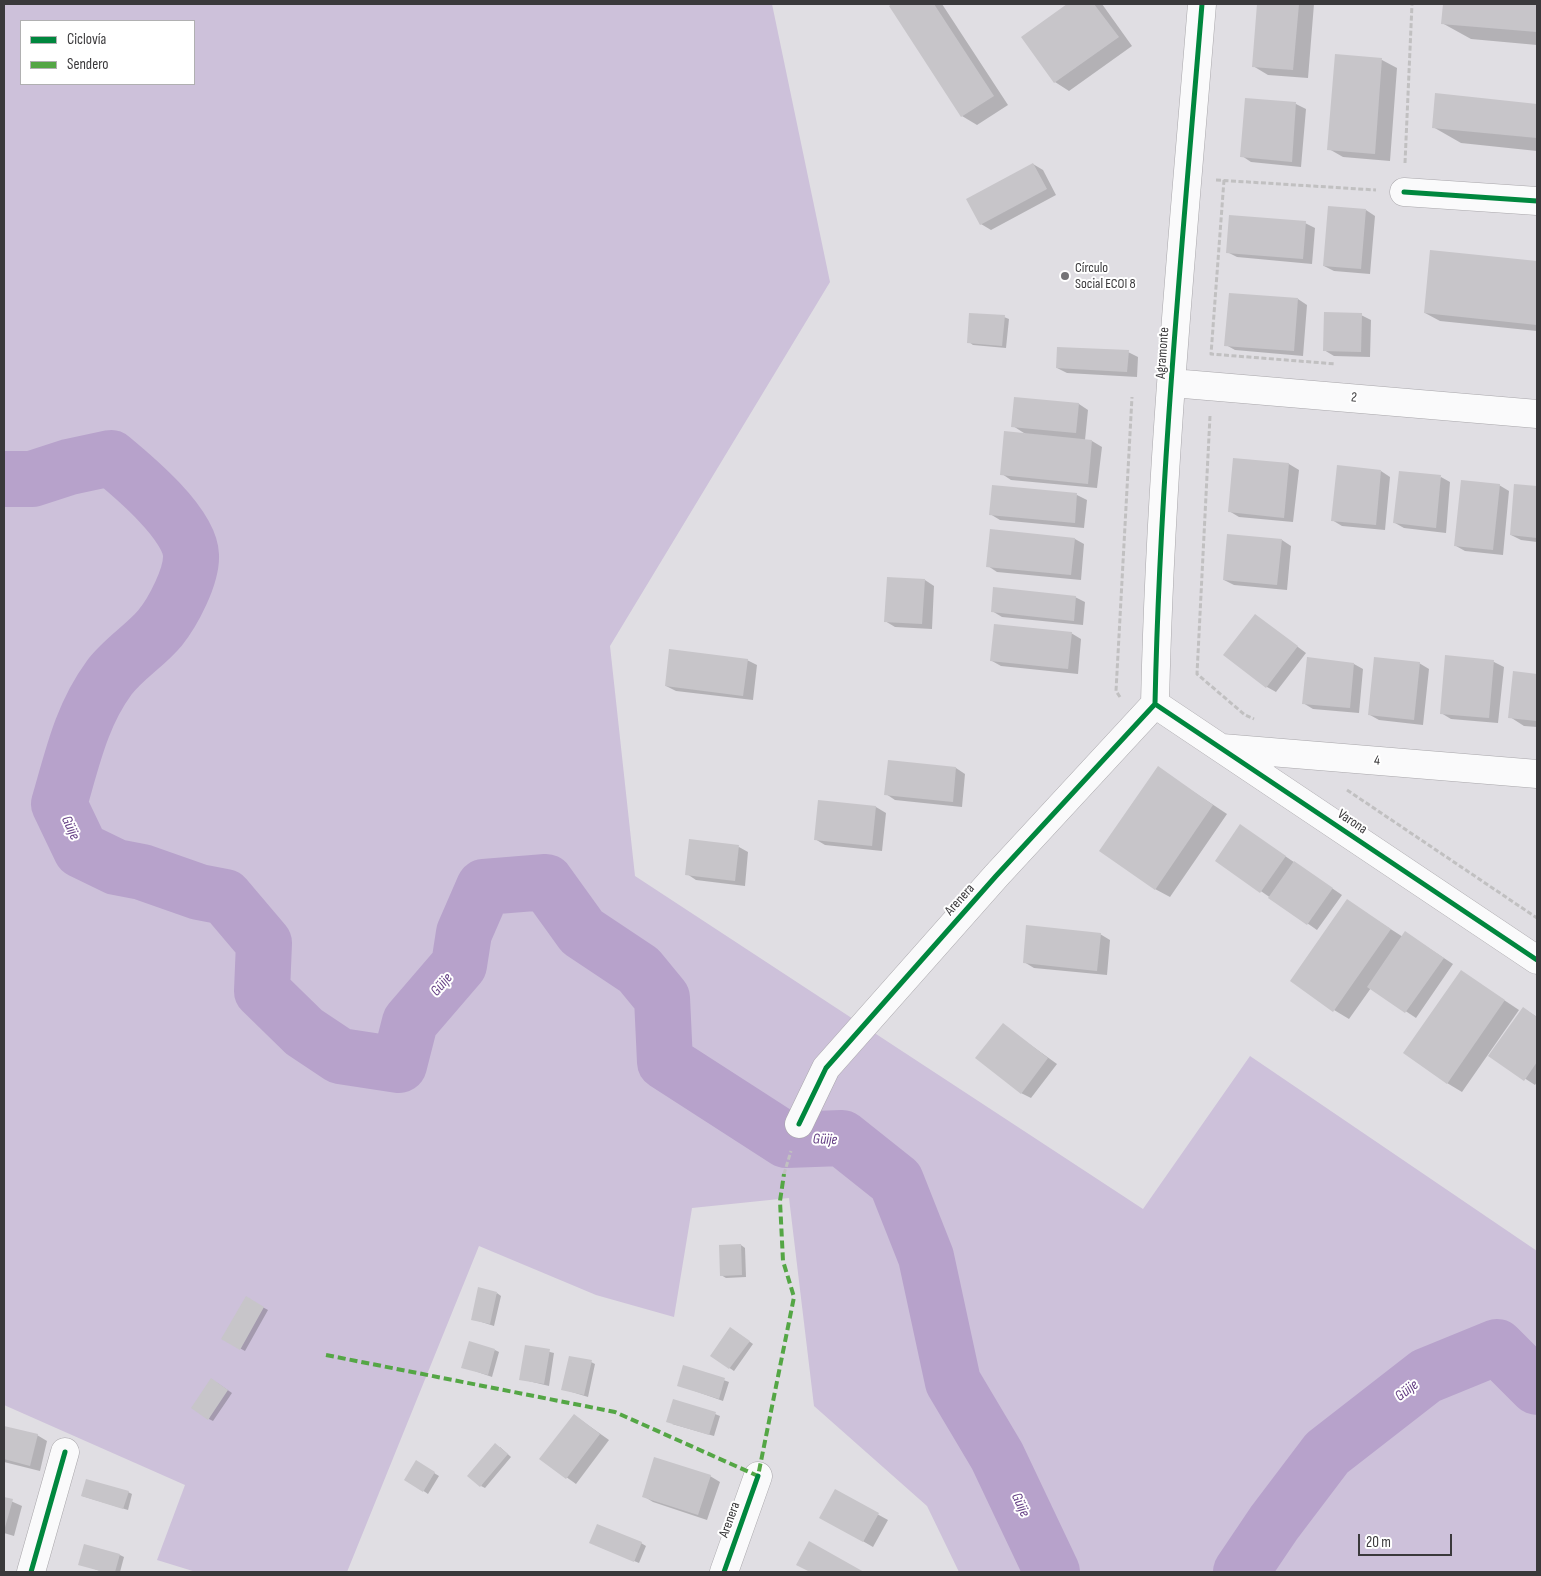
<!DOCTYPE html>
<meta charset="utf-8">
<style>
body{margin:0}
#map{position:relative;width:1541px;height:1576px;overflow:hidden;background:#e0dee3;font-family:"Sofia Sans Condensed",sans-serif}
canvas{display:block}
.frame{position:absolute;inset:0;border:5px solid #3a393b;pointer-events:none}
.legend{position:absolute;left:20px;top:20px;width:175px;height:65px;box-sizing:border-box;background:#fff;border:1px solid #b0b0b1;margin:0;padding:6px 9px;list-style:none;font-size:15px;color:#3a393b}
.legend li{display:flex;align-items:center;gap:10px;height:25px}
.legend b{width:25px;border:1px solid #b0b0b1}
.scale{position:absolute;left:1358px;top:1534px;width:94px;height:22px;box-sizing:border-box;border:2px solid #3a393b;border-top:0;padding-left:6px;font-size:15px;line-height:18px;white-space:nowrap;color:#3a393b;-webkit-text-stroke:4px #fff;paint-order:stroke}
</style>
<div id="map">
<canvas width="1541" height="1576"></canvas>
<div class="frame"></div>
<ul class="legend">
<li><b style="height:6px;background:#00873e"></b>Ciclovía</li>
<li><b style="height:6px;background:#54a645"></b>Sendero</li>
</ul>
<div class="scale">20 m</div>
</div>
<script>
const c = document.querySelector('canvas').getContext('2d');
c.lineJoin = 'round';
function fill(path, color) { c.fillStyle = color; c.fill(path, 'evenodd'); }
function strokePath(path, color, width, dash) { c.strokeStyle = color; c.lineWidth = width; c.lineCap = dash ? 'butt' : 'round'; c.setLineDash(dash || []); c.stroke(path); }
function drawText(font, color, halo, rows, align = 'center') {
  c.font = font + ' "Sofia Sans Condensed",sans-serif'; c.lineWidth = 4; c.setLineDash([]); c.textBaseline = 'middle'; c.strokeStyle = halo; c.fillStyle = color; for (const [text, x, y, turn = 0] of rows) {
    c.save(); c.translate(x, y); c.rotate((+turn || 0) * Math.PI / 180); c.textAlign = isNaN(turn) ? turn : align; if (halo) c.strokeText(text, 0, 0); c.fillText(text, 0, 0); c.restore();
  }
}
const green = new Path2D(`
 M4,4H772L830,282L610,646L635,876L1143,1209L1250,1056L1537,1251V1572H959L927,1506L814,1406L789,1198L692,1208L674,1317L596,1295L479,1246L347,1572H196L157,1560L185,1485L4,1405ZM21,21H194V84H21Z`);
const shadow = new Path2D(`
 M894,4H942L1008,105L977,125L962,116L890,6Z
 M1069,4H1102L1132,46L1069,91L1055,82L1022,37Z
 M1258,4H1314L1308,78L1268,75L1253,66Z
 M1444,4H1537V45L1471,39L1442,23Z
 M1336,56L1382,60L1397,68L1390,161L1343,157L1329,149Z
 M1436,95L1537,105V151L1461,143L1433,127Z
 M1246,99L1296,104L1306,109L1301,167L1251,162L1242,156Z
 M1033,164L1043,170L1056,195L991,230L981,224L968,200Z
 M1366,210L1375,216L1370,274L1334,271L1324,266Z
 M1305,223L1315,228L1312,264L1237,257L1227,252Z
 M1431,251L1537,262V331L1440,321L1425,313Z
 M1298,299L1307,305L1303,356L1235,350L1226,345Z
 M1361,315L1371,320L1370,357L1334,356L1324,350Z
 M1004,317L1009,319L1006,348L973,345L969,342Z
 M1128,352L1138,357L1137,377L1067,373L1057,368Z
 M1079,404L1088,410L1085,440L1092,441L1102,447L1097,488L1011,480L1002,474L1027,435L1013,426Z
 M1234,459L1289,464L1299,470L1293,522L1239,517L1229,511Z
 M1381,471L1390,477L1385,530L1342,526L1332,520Z
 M1441,477L1450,482L1446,533L1404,528L1395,523Z
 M1499,485L1509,491L1503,555L1465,551L1456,546Z
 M1515,485L1537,488V542L1521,540L1511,535Z
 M1077,495L1087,500L1084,528L1000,520L990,514Z
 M1075,539L1084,544L1081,580L997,572L988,566Z
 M1282,540L1291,546L1287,590L1234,585L1224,580Z
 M925,580L934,586L932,629L895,627L885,621Z
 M1075,597L1085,602L1083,625L1002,617L992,611Z
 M1255,615L1306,653L1276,692L1267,687Z
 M1071,633L1081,639L1078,674L1001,666L992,661Z
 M1447,656L1494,662L1504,667L1498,723L1451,719L1441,713Z
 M747,660L757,665L753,700L676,691L666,686Z
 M1419,663L1429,669L1423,725L1379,720L1370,715Z
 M1354,664L1363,669L1359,713L1313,709L1303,703Z
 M1514,672L1537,675V727L1524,726L1510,717Z
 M956,768L965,774L962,807L895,800L886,794Z
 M1158,768L1227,814L1170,897L1155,889Z
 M819,802L876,807L886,813L882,851L825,845L815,839Z
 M1250,832L1342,895L1317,930L1216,860Z
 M739,847L748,852L745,886L696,880L687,874Z
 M1347,901L1403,937L1415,939L1453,964L1416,1018L1371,988L1349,1019L1334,1010Z
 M1100,934L1110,940L1107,975L1034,968L1024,962Z
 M1462,972L1519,1010L1462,1092L1447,1083Z
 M1523,1008L1537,1017V1082L1535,1085L1490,1056Z
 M1003,1025L1057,1064L1031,1098L1021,1093Z
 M741,1245L745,1248L746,1277L726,1278L721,1275Z
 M497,1293L501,1296L494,1326L472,1319Z
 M246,1298L268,1310L245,1351L223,1339Z
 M735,1331L753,1344L734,1371L712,1356Z
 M526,1346L554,1353L549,1386L520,1379Z
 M495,1350L499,1352L492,1377L463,1367Z
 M591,1362L595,1364L588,1397L562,1389Z
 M684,1366L729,1382L723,1401L678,1385Z
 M216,1382L232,1393L213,1421L209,1419Z
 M715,1414L720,1416L714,1436L672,1424Z
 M574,1415L609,1440L576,1484L541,1459Z
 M4,1427L37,1435L47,1441L40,1471L4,1462Z
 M500,1447L511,1457L485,1488L481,1486Z
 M416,1462L439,1476L428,1494L406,1479Z
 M710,1476L720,1482L707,1520L653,1502L643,1496Z
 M835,1491L888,1520L873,1547L821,1517Z
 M128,1492L132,1494L128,1510L82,1496Z
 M4,1498L22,1506L14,1536L4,1533Z
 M641,1543L646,1546L639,1563L595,1545Z
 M120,1555L124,1557L120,1572H103L80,1564Z`);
const river = new Path2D(`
 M4,479H32L69,467L111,458C134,477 190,524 191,555C192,576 173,612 160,628C145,646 123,659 109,678C81,716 72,760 59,804L81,850L116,867L142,872L199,892L225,897L264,943L262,991L304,1032L340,1056L399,1065L410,1022L459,965L464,933L484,887L546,882L582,932L639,970L662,998L665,1062L786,1140L842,1138L896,1181L926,1257L953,1382L997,1456L1052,1572
 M1241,1572L1274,1523L1327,1453L1426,1376L1497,1347L1537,1387`);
const building = new Path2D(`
 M892,4H934L994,96L961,117L889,6Z
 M1067,4H1094L1119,37L1054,83L1021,37Z
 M1257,4H1299L1293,70L1252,67Z
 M1443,4H1537V32L1441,24Z
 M1335,54L1382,58L1375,154L1327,150Z
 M1435,93L1537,104V138L1432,128Z
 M1245,98L1296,102L1292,162L1240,157Z
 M1033,163L1047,189L980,225L966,199Z
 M1328,206L1366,209L1361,269L1323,266Z
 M1229,215L1306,221L1303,259L1226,253Z
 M1430,250L1537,261V325L1424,313Z
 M1229,293L1298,298L1294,351L1224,346Z
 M1324,312L1362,313L1361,352L1323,351Z
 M969,313L1005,315L1002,346L967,343Z
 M1057,347L1129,350L1127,372L1056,368Z
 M1014,397L1079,403L1076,433L1011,427Z
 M1004,431L1092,440L1088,484L1000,475Z
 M1233,458L1289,463L1284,518L1228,512Z
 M1337,465L1381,470L1376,525L1331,521Z
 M1399,471L1441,475L1436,528L1393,523Z
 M1461,480L1500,484L1493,550L1454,546Z
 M1514,484L1537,486V538L1510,535Z
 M992,485L1077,493L1075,523L989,515Z
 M990,529L1075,538L1071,575L986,567Z
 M1227,534L1282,539L1277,585L1223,580Z
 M887,577L925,579L922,624L884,622Z
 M993,587L1076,596L1074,621L991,612Z
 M1255,614L1298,646L1266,688L1223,655Z
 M994,624L1072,632L1068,669L990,661Z
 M669,649L748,659L743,696L665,686Z
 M1445,655L1494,660L1489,718L1440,714Z
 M1307,657L1354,663L1350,708L1302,704Z
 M1374,657L1420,662L1414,720L1368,715Z
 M1513,671L1537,674V721L1508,718Z
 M888,760L956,767L953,802L884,795Z
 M1158,766L1213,805L1155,890L1099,851Z
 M818,800L876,806L872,846L814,840Z
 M1240,824L1286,856L1260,893L1215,861Z
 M689,839L739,845L735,881L685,875Z
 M1294,861L1333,888L1307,925L1268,898Z
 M1347,899L1391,929L1333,1012L1290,981Z
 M1026,925L1101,933L1097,971L1023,963Z
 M1405,931L1444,958L1405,1013L1367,987Z
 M1461,970L1505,1000L1447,1084L1403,1053Z
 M1523,1007L1537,1017V1062L1524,1081L1488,1056Z
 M1003,1023L1048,1058L1021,1094L975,1058Z
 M741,1244L742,1275L720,1276L719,1245Z
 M478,1287L497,1292L490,1324L471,1320Z
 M246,1296L264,1307L240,1350L221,1339Z
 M730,1327L750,1341L729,1369L710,1356Z
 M469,1341L495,1349L488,1375L461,1368Z
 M525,1345L550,1349L544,1384L519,1380Z
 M569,1356L592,1360L584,1395L561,1390Z
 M683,1365L725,1378L719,1399L677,1386Z
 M211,1378L228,1390L208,1420L191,1408Z
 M673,1399L716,1412L709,1435L666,1422Z
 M574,1414L600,1434L566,1479L539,1459Z
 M4,1426L38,1434L30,1466L4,1459Z
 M495,1443L508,1454L480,1487L467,1476Z
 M654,1457L711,1475L698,1515L642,1497Z
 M416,1460L435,1472L423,1492L404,1480Z
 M86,1479L129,1491L123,1509L81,1496Z
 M835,1489L879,1513L863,1542L819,1518Z
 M4,1497L13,1499L4,1531Z
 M597,1524L642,1542L634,1562L589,1543Z
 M809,1541L864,1572H810L796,1565Z
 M84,1544L120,1554L115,1572H104L78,1565Z`);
const path = new Path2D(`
 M1405,163L1412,4
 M1216,180L1376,190
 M1224,180L1211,354L1336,364
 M1210,416L1197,674L1245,715L1254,719
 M1120,697L1116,691L1132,397
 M1347,790L1537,918
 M784,1174L791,1151`);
const minor = new Path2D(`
 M1404,192L1537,201
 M1172,383L1537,414
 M1155,704C1160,470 1183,237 1202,4
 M1155,704L1537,960
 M1222,748L1537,774
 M799,1124L826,1068L996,876L1155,704
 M31,1572L65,1452
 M724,1572L758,1476`);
const quiet = new Path2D(`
 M326,1355L615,1412L758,1476L794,1297L783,1261L780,1201L784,1174`);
const cycleway = new Path2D(`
 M1404,192L1537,201
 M1155,704C1160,470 1183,237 1202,4
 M1155,704L1537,960
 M799,1124L826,1068L996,876L1155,704
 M31,1572L65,1452
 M724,1572L758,1476`);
const markers = [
 [1065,276,5,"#747376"]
];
const poiNames = [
 ["Círculo",1075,268],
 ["Social ECOI 8",1075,284]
];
const streetNames = [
 ["Agramonte",1163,353,-86],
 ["2",1354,398,5],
 ["4",1377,761,5],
 ["Varona",1352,822,34],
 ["Arenera",960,900,-48],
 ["Arenera",730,1520,-70]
];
const waterNames = [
 ["Güije",70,828,65],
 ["Güije",442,985,-49],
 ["Güije",825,1140,2],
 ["Güije",1407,1391,-38],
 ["Güije",1020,1505,65]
];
fill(green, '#cdc1da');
fill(shadow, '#0003');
strokePath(river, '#b7a2cb', 56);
fill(building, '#c7c5c9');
strokePath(minor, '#a8a6aa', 29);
strokePath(path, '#c1c0c1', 3, [5, 2.5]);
strokePath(minor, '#fafafb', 28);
strokePath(quiet, '#54a645', 4, [8, 4]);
strokePath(cycleway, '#00873e', 5);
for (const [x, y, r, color] of markers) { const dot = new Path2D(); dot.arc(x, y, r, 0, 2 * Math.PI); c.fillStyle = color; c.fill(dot); strokePath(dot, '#fff', 2); }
drawText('14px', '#3a393b', '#fff', poiNames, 'left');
drawText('14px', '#3a393b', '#fff', streetNames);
drawText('italic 15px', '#643e84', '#fff', waterNames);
</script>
